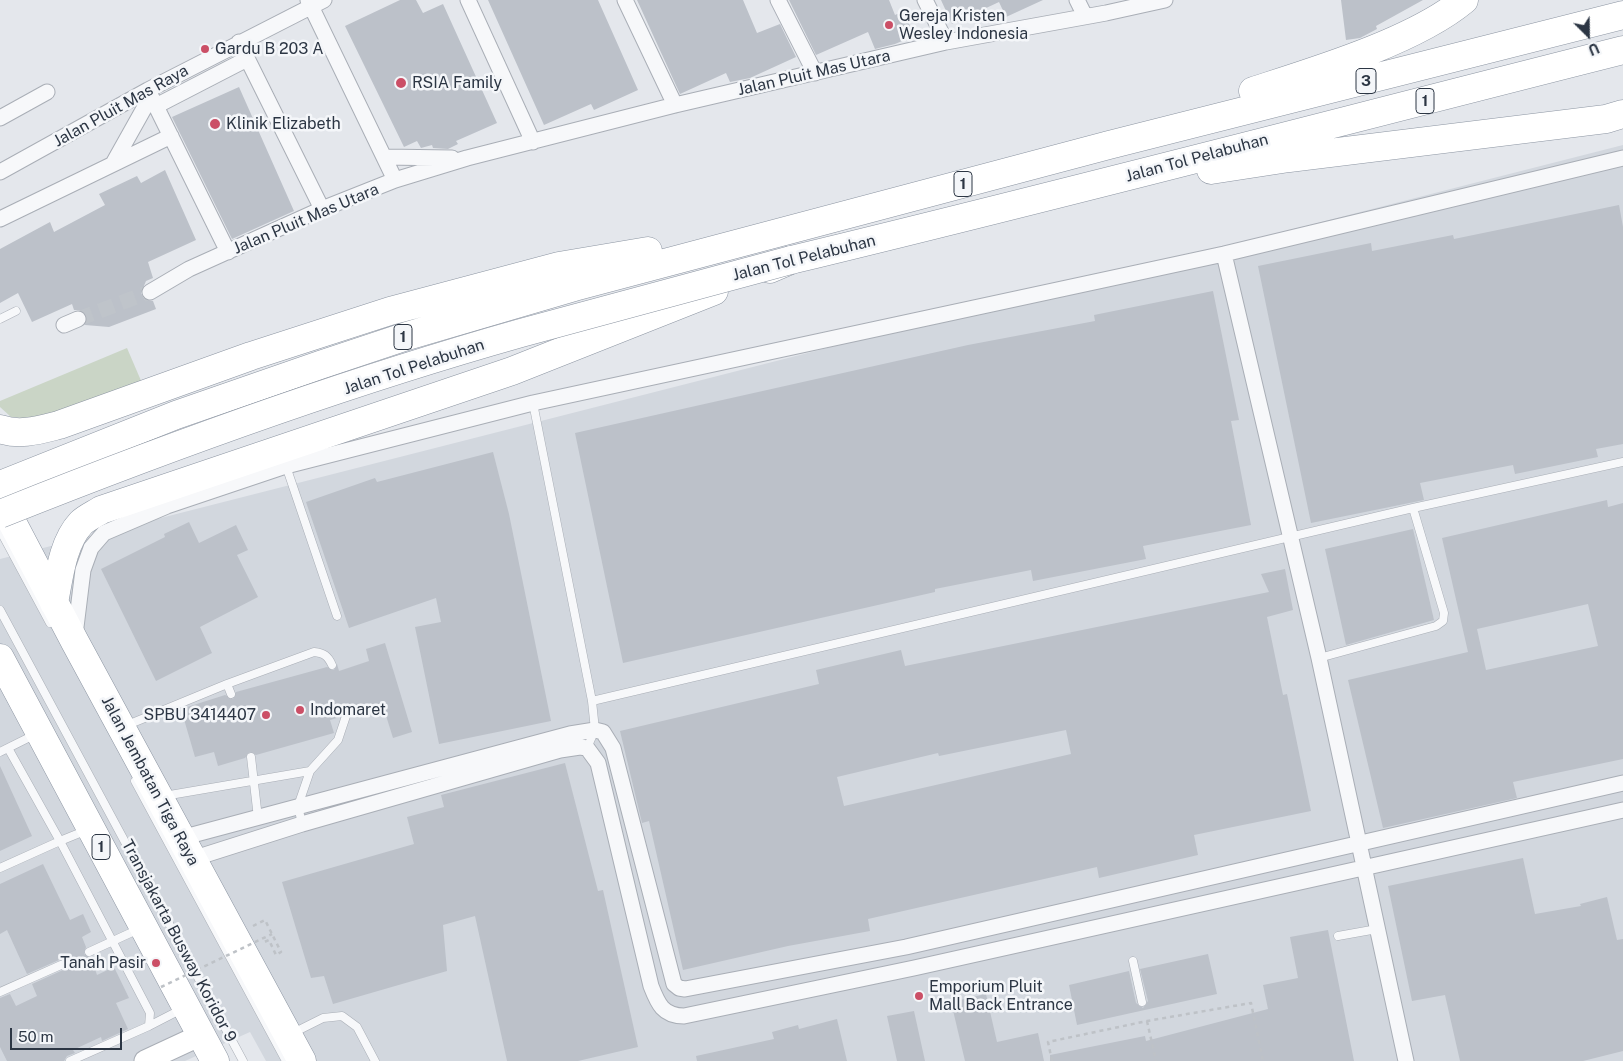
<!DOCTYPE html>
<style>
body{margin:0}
#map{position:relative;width:1623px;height:1061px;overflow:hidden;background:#e4e7ec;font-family:"Public Sans",sans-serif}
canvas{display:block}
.north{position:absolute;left:1563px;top:10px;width:50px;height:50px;-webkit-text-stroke:4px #f4f6f9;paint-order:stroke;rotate:157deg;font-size:14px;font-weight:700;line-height:20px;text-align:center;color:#2c3644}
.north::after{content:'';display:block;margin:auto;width:18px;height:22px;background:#2c3644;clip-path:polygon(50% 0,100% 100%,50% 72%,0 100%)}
.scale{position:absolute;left:10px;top:1028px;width:112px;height:22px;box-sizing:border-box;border:2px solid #2c3644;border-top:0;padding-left:6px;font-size:15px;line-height:18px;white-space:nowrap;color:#2c3644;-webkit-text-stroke:4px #f4f6f9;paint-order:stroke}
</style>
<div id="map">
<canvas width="1623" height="1061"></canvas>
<div class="north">U</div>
<div class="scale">50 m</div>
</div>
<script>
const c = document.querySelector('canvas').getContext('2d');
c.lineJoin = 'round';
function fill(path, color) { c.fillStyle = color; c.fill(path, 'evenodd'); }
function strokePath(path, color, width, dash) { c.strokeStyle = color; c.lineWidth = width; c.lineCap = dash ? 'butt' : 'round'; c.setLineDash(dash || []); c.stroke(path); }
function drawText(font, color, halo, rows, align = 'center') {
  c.font = font + ' "Public Sans",sans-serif'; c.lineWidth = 5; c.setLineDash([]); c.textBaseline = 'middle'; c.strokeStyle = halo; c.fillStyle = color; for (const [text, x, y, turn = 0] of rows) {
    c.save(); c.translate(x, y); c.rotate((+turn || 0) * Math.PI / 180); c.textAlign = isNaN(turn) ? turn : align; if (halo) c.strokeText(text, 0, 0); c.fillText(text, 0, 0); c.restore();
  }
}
const built = new Path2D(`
 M1623,145V1061H266L250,1032L185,1061H0V559Z`);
const green = new Path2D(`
 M127,348L142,383L36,419L11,417L0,407V401Z`);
const building = new Path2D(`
 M400,0H416L423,13L443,4L497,123L456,141L458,144L448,149L433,148L432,145L421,148L417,141L404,147L345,26Z
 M488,0H598L638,90L594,110L591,104L544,125Z
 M637,0H743L757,33L780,24L796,57L750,78L730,82L726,73L680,94Z
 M789,0H889L895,15L904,11L914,36L895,44L875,49L868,32L816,55Z
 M941,0H1043L1006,17L999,2L952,24Z
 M1341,0H1423L1376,26L1377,29L1360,38L1346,40Z
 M239,87L294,211L232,239L172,117Z
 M165,170L196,240L148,262L153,278L146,281L141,293L145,300L153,301L156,309L109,327L85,325L86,315L80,310H74L72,304L32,322L18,293L0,303V249L50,222L54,232L105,205L99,194L137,176L141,183Z
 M1619,205L1623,227V444L1596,449L1598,457L1515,474L1513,465L1420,483L1424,500L1311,523L1258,266L1371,243L1372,251L1453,235L1454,239Z
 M1213,291L1239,420L1231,421L1251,525L1143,546L1146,559L1033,581L1031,570L935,589V592L623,663L575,433L968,345L1095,321L1094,315Z
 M493,452L509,514L551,721L439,744L415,627L441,622L436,598L349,628L306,502L375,478L377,482Z
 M1607,500L1608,507L1623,503V759L1513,782L1517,798L1383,828L1348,680L1468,652L1442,538ZM1588,604L1598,646L1486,670L1477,629Z
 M189,522L199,543L236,525L248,550L237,555L258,597L200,627L212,653L156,681L101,569L165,537L164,534Z
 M1413,529L1434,620L1346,645L1325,549Z
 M1285,569L1293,610L1267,617L1283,695L1287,694L1311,811L1194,835L1198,855L1099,878L1097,867L868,919L870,931L788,946L683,970L649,821L642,823L620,731L819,684L816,670L901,650L905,666L1269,592L1261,574ZM1066,730L1071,754L844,806L837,777L938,753L939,756Z
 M385,643L412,732L393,738L383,706L351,714L347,711L343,712L340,717L330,720L334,733L256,755L250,752L245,758L218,766L214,752L195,757L181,709L225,695L233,699L236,692L327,667L334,670L337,664L339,671L369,661L366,649Z
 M565,763L598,891L603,890L638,1047L578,1061H507L475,916L443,925L447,971L333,1004L324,976L311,978L282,882L414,844L407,817L444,807L441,795Z
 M0,766L32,836L0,851Z
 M1523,858L1535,914L1581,906L1580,904L1607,897L1617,940L1623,939V1051L1583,1061H1460L1445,995L1412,1001L1388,886Z
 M43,864L70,920L83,914L91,932L82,937L86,947L84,954L91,957L97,975L114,967L129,998L116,1003L128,1029L102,1041L101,1037L73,1050L75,1053L67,1056L64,1061H7L0,1047V998L10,994L16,1006L37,996L32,984L63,970L66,966L65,961L59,960L27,974L7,930L0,934V884Z
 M1328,930L1354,1061H1050V1055L1145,1036L1146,1041L1268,1009L1263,985L1298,978L1290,937Z
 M1208,954L1217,994L1077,1025L1069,985L1129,971L1136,1003L1143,1008L1148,1001L1140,969Z
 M986,994L997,1042L1038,1033L1044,1061H965L951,1002Z
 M914,1011L925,1061H897L887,1016Z
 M837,1019L847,1061H697L696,1056L774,1039L772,1032L798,1025L799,1029Z`);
const streetTunnel = new Path2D(`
 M78,319L150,292`);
const path = new Path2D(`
 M253,926L265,920L281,952L276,955L269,940L262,943
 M1147,1021L1156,1061
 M1052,1061L1048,1042L1147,1021L1251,1003L1263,1061`);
const lane = new Path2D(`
 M0,319L16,311
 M533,403L592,701L595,730L587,748
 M286,466L337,616
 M0,530L50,623
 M0,610L243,1061
 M1319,658L1436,626L1443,621L1444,613L1413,508
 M227,684L231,694
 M592,701L1413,508L1623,462
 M125,726L227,684L314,652C324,653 328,656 332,665
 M0,752L36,734
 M251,757L258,818
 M135,781L286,1061
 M164,796L310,771
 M302,824L298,806L310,771L338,740L346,716
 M0,868L60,841L8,748
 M1338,936L1377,929
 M89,952L139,929
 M1133,961L1142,1002
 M0,992L61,965
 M149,1026L182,1009
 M293,1033L323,1018L342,1016L357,1027L375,1061
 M70,1061L149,1026L150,1013L60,841L87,830`);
const street = new Path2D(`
 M308,0L395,180
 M468,0L533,142
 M625,0L675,105
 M778,0L815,73
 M925,0L946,42
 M1077,0L1085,16
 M239,42L322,209
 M148,90L228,252
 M156,106L247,59
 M0,118L47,92
 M384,157L452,158
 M114,162L151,96
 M0,172L148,90L324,0
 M0,219L171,136
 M1224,254L1319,658L1406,1061
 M150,292L189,269L322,209L395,180L467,158L675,105L946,42L1106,13L1165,0
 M64,325L78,319
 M75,635L83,570L91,548L104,533L167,506L286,466L533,403L1224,254L1623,158
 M181,838L570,734L595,730L603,732L613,748L674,984L679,988L685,989L906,947L1623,783
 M192,859L302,824L560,750L580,747L587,748L598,763L651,986C658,1004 663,1016 684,1016L914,968L1623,810`);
const secondary = new Path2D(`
 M145,1061L201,1035`);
const highway = new Path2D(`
 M1253,91C1315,71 1415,41 1464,0
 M1211,170L1289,158L1606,119L1623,114
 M770,269L791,260C1069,193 1346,120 1623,50
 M0,429C20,436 39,430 59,425L251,356L390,311L559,266L648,251
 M0,485L176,415L320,365L407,336L574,287L1109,145L1623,15
 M0,499L75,642L302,1061
 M54,603C59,578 62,543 81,523C86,518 95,514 101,510L512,371L714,291
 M0,658L215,1061`);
const pathBridge = new Path2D(`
 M161,987L272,934`);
const highwayBridge = new Path2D(`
 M0,514C170,446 344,383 521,333C611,308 701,285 791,260`);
const markers = [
 [889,25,5,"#cb4f66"],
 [205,49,5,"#cb4f66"],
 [401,83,6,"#cb4f66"],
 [215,124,6,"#cb4f66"],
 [300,710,5,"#cb4f66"],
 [266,715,5,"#cb4f66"],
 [156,963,5,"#cb4f66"],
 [919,996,5,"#cb4f66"]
];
const shields = [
 [1366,81,20],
 [1425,101,18],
 [963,184,18],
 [403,337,18],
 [101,847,18]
];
const shieldNames = [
 ["3",1366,81],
 ["1",1425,101],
 ["1",963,184],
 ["1",403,337],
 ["1",101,847]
];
const poiNames = [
 ["Gereja Kristen",899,16],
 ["Wesley Indonesia",899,34],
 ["Gardu B 203 A",215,49],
 ["RSIA Family",412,83],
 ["Klinik Elizabeth",226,124],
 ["Indomaret",310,710],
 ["SPBU 3414407",256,715,"right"],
 ["Tanah Pasir",146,963,"right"],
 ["Emporium Pluit",929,987],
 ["Mall Back Entrance",929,1005]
];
const streetNames = [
 ["Jalan Pluit Mas Utara",814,73,-13],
 ["Jalan Pluit Mas Raya",121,106,-29],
 ["Jalan Tol Pelabuhan",1197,158,-15],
 ["Jalan Pluit Mas Utara",306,219,-23],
 ["Jalan Tol Pelabuhan",804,258,-14],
 ["Jalan Tol Pelabuhan",414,367,-18],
 ["Jalan Jembatan Tiga Raya",150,781,62],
 ["Transjakarta Busway Koridor 9",179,941,62]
];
fill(built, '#d2d7de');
fill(green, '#cad5c6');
fill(building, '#bcc1c9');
strokePath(streetTunnel, '#bfc4ca', 15, [15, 8]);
strokePath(lane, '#a9aeb6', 9);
strokePath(street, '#a9aeb6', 17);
strokePath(secondary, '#a9aeb6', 23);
strokePath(highway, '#8c95a2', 29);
strokePath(path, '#bec2c7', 2.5, [4, 4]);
strokePath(lane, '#f7f8fa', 8);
strokePath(street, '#f7f8fa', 15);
strokePath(secondary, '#fff', 21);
strokePath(highway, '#fff', 28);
strokePath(highwayBridge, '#8c95a2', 29, []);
strokePath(pathBridge, '#bec2c7', 2.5, [4, 4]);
strokePath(highwayBridge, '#fff', 28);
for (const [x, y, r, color] of markers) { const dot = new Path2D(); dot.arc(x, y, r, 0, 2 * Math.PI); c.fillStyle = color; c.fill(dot); strokePath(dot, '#f4f6f9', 2); }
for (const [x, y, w] of shields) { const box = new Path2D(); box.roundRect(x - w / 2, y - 12.5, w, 25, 4); c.fillStyle = '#f4f6f9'; c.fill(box); strokePath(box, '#2c3644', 1); }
drawText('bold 15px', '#2c3644', null, shieldNames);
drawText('16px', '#2c3644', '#f4f6f9', poiNames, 'left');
drawText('16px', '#2c3644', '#f4f6f9', streetNames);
</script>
